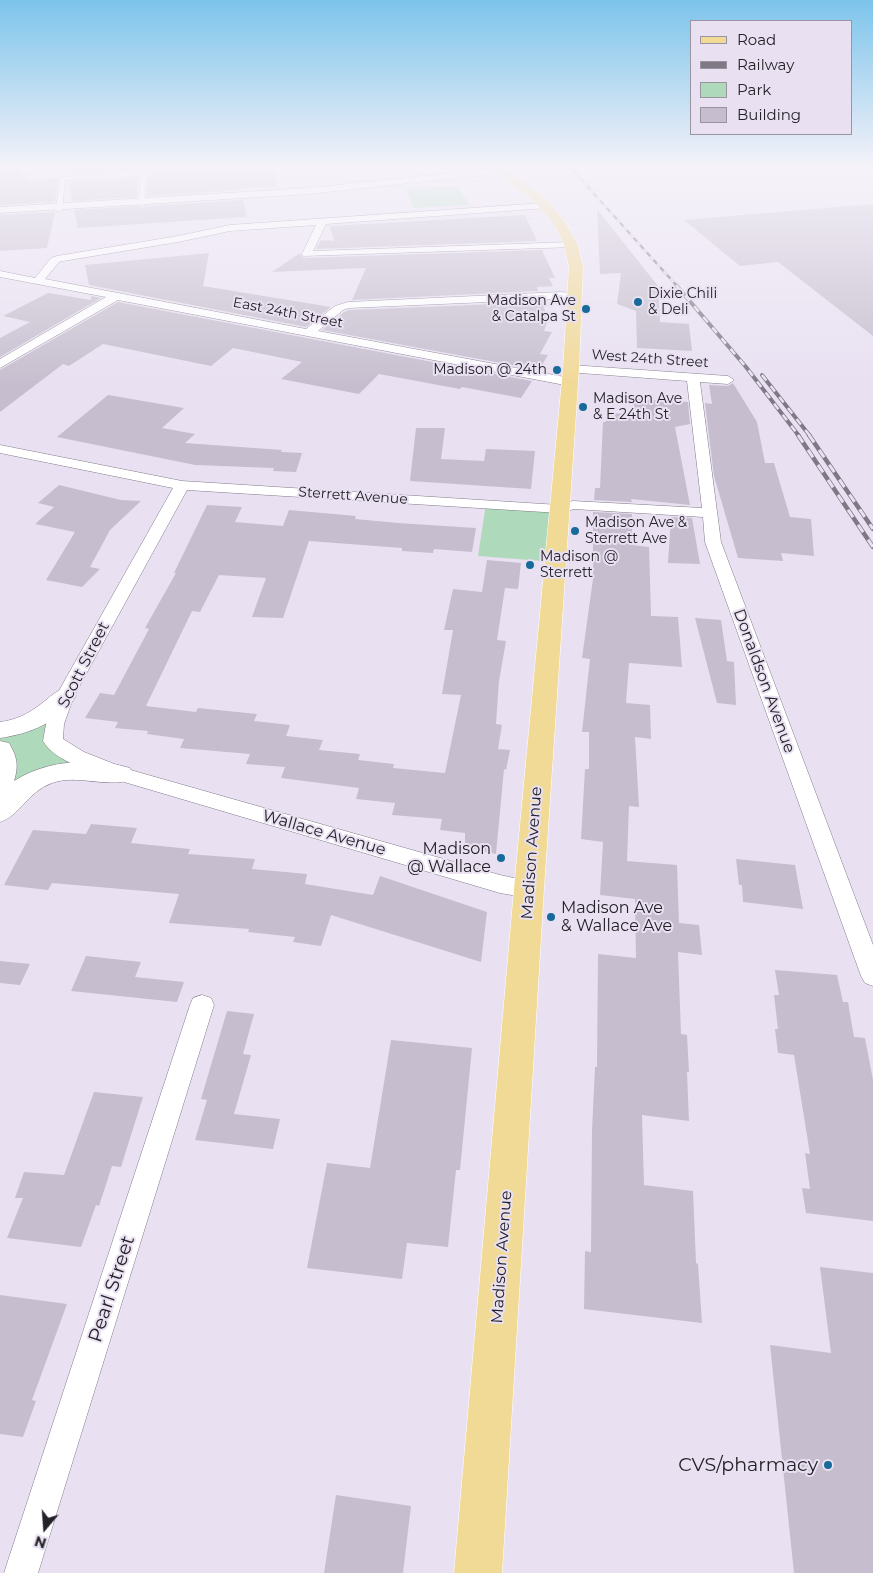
<!DOCTYPE html>
<style>
body{margin:0}
#map{position:relative;width:873px;height:1573px;overflow:hidden;background:#e9e1f2;font-family:Montserrat,sans-serif}
canvas{display:block}
.legend{position:absolute;left:690px;top:20px;width:162px;height:115px;box-sizing:border-box;background:#e9e1f2;border:1px solid #9a94a1;margin:0;padding:6px 9px;list-style:none;font-size:15px;color:#242127}
.legend li{display:flex;align-items:center;gap:10px;height:25px}
.legend b{width:25px;border:1px solid #9a94a1}
.north{position:absolute;left:20px;top:1503px;width:50px;height:50px;-webkit-text-stroke:4px #e9e1f2;paint-order:stroke;rotate:198deg;font-size:14px;font-weight:700;line-height:20px;text-align:center;color:#242127}
.north::after{content:'';display:block;margin:auto;width:18px;height:22px;background:#242127;clip-path:polygon(50% 0,100% 100%,50% 72%,0 100%)}
</style>
<div id="map">
<canvas width="873" height="1573"></canvas>
<ul class="legend">
<li><b style="height:6px;background:#f1d996"></b>Road</li>
<li><b style="height:6px;background:#7f7985"></b>Railway</li>
<li><b style="height:14px;background:#afd9bb"></b>Park</li>
<li><b style="height:14px;background:#c6bece"></b>Building</li>
</ul>
<div class="north">N</div>
</div>
<script>
const c = document.querySelector('canvas').getContext('2d');
c.lineJoin = 'round';
function fill(path, color) { c.fillStyle = color; c.fill(path, 'evenodd'); }
function strokePath(path, color, width, dash) { c.strokeStyle = color; c.lineWidth = width; c.lineCap = dash ? 'butt' : 'round'; c.setLineDash(dash || []); c.stroke(path); }
function drawText(font, color, halo, rows, align = 'center') {
  c.font = font + ' Montserrat,sans-serif'; c.lineWidth = 4; c.setLineDash([]); c.textBaseline = 'middle'; c.strokeStyle = halo; c.fillStyle = color; for (const [text, x, y, turn = 0] of rows) {
    c.save(); c.translate(x, y); c.rotate((+turn || 0) * Math.PI / 180); c.textAlign = isNaN(turn) ? turn : align; if (halo) c.strokeText(text, 0, 0); c.fillText(text, 0, 0); c.restore();
  }
}
const green = new Path2D(`
 M458,186L469,205L414,208L405,189Z
 M486,504L560,509L555,562L478,556Z
 M65,696L54,741L89,772L0,788V730Z`);
const building = new Path2D(`
 M73,167H272L277,186L240,188L241,190L147,196L148,177L155,171L151,167L143,170L72,174Z
 M22,168L21,174H27L25,180L58,178L55,202L0,205V169Z
 M138,178L137,197L72,201L69,182Z
 M243,200L247,217L78,228L74,210L138,206L144,208L146,206Z
 M873,204V336L778,262L740,266L684,220Z
 M597,209L658,286L660,322L689,324L692,351L637,348L636,311L617,304L621,273L600,274Z
 M55,212L47,248L0,251V215Z
 M525,215L537,241L316,249L321,240L334,241L330,226Z
 M542,250L555,278H549L553,286L537,287L538,291L352,300L366,268L272,272L300,253L303,258Z
 M209,253L203,286L331,307L306,327L89,285L85,265Z
 M48,293L91,300V296L101,298L0,357V338L30,322L3,316Z
 M118,302L532,381L521,398L462,387L460,389L379,374L359,394L281,379L302,362L233,348L211,366L103,344L69,366L63,364L0,412V370Z
 M542,302L548,320L544,331L552,332L540,354L548,355L539,370L322,330L344,312L349,310Z
 M733,383L757,422L765,463H774L790,517L811,519L814,556L781,553L783,561L738,558L714,476L705,403L712,404L709,385L728,386Z
 M108,395L184,408L162,428L195,434L185,443L282,450L281,452L302,453L296,472L273,471L274,468L195,465L57,437Z
 M634,399L688,402L690,424L675,427L690,505L631,499L632,502L594,500L595,488H600L603,422H606V413L634,414Z
 M416,428H445L441,459L484,461L486,449L535,451L531,489L410,481Z
 M59,485L121,500L141,501L110,530L90,567L100,569L82,587L46,580L75,532L35,524L54,507L38,503Z
 M207,505L242,507L235,522L283,526L289,510L356,516L355,519L398,523L476,528L472,552L434,549L433,553L402,551V548L309,541L283,618L252,617L266,578L219,575L200,612L192,611L146,706L196,712L198,708L257,714L254,721L290,725L286,736L323,740L319,750L360,754L358,760L394,764L393,768L445,773L461,695L442,694L453,630H444L453,589L482,592L487,560L521,563L518,589L505,588L497,640L506,641L499,681L496,724L502,725L498,749L510,750L506,770L504,769L496,854L465,847V833L440,830L442,819L392,815L395,803L356,799L359,788L281,778L285,767L246,764L250,754L180,748L184,739L147,734L148,731L115,728L118,722L85,718L100,693L114,695L149,629L145,628L176,573H174Z
 M593,512L632,514V545L649,547L651,616L678,617L682,667L629,663L626,703L650,705L651,739L635,737L639,807L629,806L627,861L677,865L679,923L699,925L702,955L678,952L681,1034L687,1035L689,1072H687L689,1121L642,1115L644,1185L693,1191L696,1263L698,1264L702,1323L584,1309L585,1251L591,1252L592,1131L595,1067H597L598,954L636,958L635,899L600,895L603,842L581,839L585,769H589V732H582L590,659L582,658L593,579Z
 M671,517L692,518L700,564L668,563Z
 M695,618L721,620L727,661L734,662L736,705L717,703Z
 M91,824L137,828L131,843L190,849L188,854L255,859L252,869L307,874L305,884L373,895L380,876L487,912L481,962L331,915L321,946L293,942L295,937L248,932L249,929L169,923L179,894L52,883L48,890L4,885L33,830L86,834Z
 M736,859L795,865L803,909L743,902L742,885H739Z
 M86,956L141,962L135,977L184,982L177,1002L71,991Z
 M0,961L30,964L20,985L0,983Z
 M775,970L837,975L843,1002H848L854,1037L865,1038L873,1080V1221L806,1213L802,1188L810,1189L805,1153L810,1154L794,1055L778,1053L775,1029H778L774,995H779Z
 M227,1011L254,1014L243,1054L251,1055L234,1114L280,1119L273,1149L195,1140L207,1100L201,1099Z
 M391,1040L472,1048L460,1170H456L448,1247L407,1243L402,1279L307,1268L327,1163L370,1168Z
 M94,1092L143,1097L121,1167L112,1166L99,1206L96,1205L81,1247L7,1238L23,1198H15L24,1172L64,1175Z
 M820,1267L873,1273V1573H794L770,1345L831,1353Z
 M0,1295L67,1304L32,1400L36,1401L23,1437L0,1434Z
 M336,1495L411,1506L403,1573H324Z`);
const pedestrian = new Path2D(`
 M150,169L153,171L146,176L144,206L139,205L140,176L65,180L62,210L59,212L56,210L60,177L143,172Z`);
const minor = new Path2D(`
 M500,168L503,169V173L309,194L0,213V207L309,188Z
 M545,203L550,206L548,208L326,224L313,251L571,242L576,245L574,247L303,256L302,254L316,225L230,231L178,242L63,261L59,262L45,279L306,329L335,306L348,302L560,292L575,293L580,296L579,298L349,308L343,310L318,331L570,378L574,379L576,382L574,385L570,386L118,300L0,368V359L106,297L0,277V271L35,278L51,258L57,256L178,236L230,225Z
 M571,365L728,376L734,380L728,384L700,382L721,542L873,945V986L865,983L861,976L705,542L703,517L574,509L560,513L187,490L74,696L64,724L63,739L84,752L127,769L500,875L537,883L540,889L537,895L529,898L500,893L114,779C92,770 56,763 43,741L46,724L56,696L173,488L0,453V445L182,481L559,505L573,501L702,508L687,381L567,372L565,369Z
 M202,995L211,998L214,1005L38,1573H4L190,1005L193,998Z`);
const tertiary = new Path2D(`
 M65,688L73,691L76,696C60,722 29,734 0,738V722C16,720 28,714 41,704C49,698 55,691 65,688Z
 M0,741L9,743C17,757 19,765 14,781C46,760 93,757 130,768L133,774L130,780C105,788 77,774 52,783C27,792 19,817 0,822Z`);
const primary = new Path2D(`
 M489,167H502L539,193L554,208L567,225L578,245L583,267L579,369L544,889L502,1573H454L514,889L563,369L569,267L564,245L555,226L546,214L531,199Z`);
const railFar2 = new Path2D(`
 M570,167L677,286`);
const railFar1 = new Path2D(`
 M676,285L746,367L799,436
 M762,375L810,436`);
const rail = new Path2D(`
 M798,435L873,547
 M809,435L873,529`);
const markers = [
 [638,302,5,"#186a9b"],
 [586,309,5,"#186a9b"],
 [557,370,5,"#186a9b"],
 [583,407,5,"#186a9b"],
 [575,531,5,"#186a9b"],
 [530,565,5,"#186a9b"],
 [501,858,5,"#186a9b"],
 [551,917,5,"#186a9b"],
 [828,1465,5,"#186a9b"]
];
const farPoinames = [
 ["Dixie Chili",648,294],
 ["& Deli",648,310],
 ["Madison Ave",576,301,"right"],
 ["& Catalpa St",576,317,"right"],
 ["Madison @ 24th",547,370,"right"],
 ["Madison Ave",593,399],
 ["& E 24th St",593,415],
 ["Madison Ave &",585,523],
 ["Sterrett Ave",585,539],
 ["Madison @",540,557],
 ["Sterrett",540,573]
];
const farStreetnames = [
 ["East 24th Street",288,313,11],
 ["West 24th Street",650,359,4],
 ["Sterrett Avenue",353,496,4]
];
const streetNames = [
 ["Scott Street",84,665,-63],
 ["Donaldson Avenue",764,681,70],
 ["Wallace Avenue",324,833,16],
 ["Madison Avenue",532,853,-86],
 ["Madison Avenue",502,1257,-86]
];
const poiNames = [
 ["Madison",491,849],
 ["@ Wallace",491,867],
 ["Madison Ave",561,908,"left"],
 ["& Wallace Ave",561,926,"left"]
];
const nearStreetnames = [
 ["Pearl Street",112,1289,-72]
];
const nearPoinames = [
 ["CVS/pharmacy",818,1465]
];
fill(green, '#afd9bb');
fill(building, '#c6bece');
strokePath(pedestrian, '#827a89', 1);
strokePath(minor, '#827a89', 1);
strokePath(tertiary, '#827a89', 1);
strokePath(primary, '#fff', 1);
fill(pedestrian, '#fff');
fill(minor, '#fff');
fill(tertiary, '#fff');
fill(primary, '#f1d996');
strokePath(railFar2, '#7f7985', 2.5);
strokePath(railFar1, '#7f7985', 4);
strokePath(rail, '#7f7985', 4.5);
strokePath(railFar2, '#e9e1f2', 2, [5]);
strokePath(railFar1, '#e9e1f2', 2.5, [7]);
strokePath(rail, '#e9e1f2', 3, [9]);
const sky = c.createLinearGradient(0, 0, 0, 387);
sky.addColorStop(0, '#7cc4eb');
sky.addColorStop(0.43, '#f5f2f9');
sky.addColorStop(1, '#f5f2f900');
c.fillStyle = sky;
c.fillRect(0, 0, 873, 387);
for (const [x, y, r, color] of markers) { const dot = new Path2D(); dot.arc(x, y, r, 0, 2 * Math.PI); c.fillStyle = color; c.fill(dot); strokePath(dot, '#e9e1f2', 2); }
drawText('14px', '#242127', '#e9e1f2', farPoinames, 'left');
drawText('14px', '#242127', '#e9e1f2', farStreetnames);
drawText('16px', '#242127', '#e9e1f2', streetNames);
drawText('16px', '#242127', '#e9e1f2', poiNames, 'right');
drawText('19px', '#242127', '#e9e1f2', nearStreetnames);
drawText('19px', '#242127', '#e9e1f2', nearPoinames, 'right');
</script>
